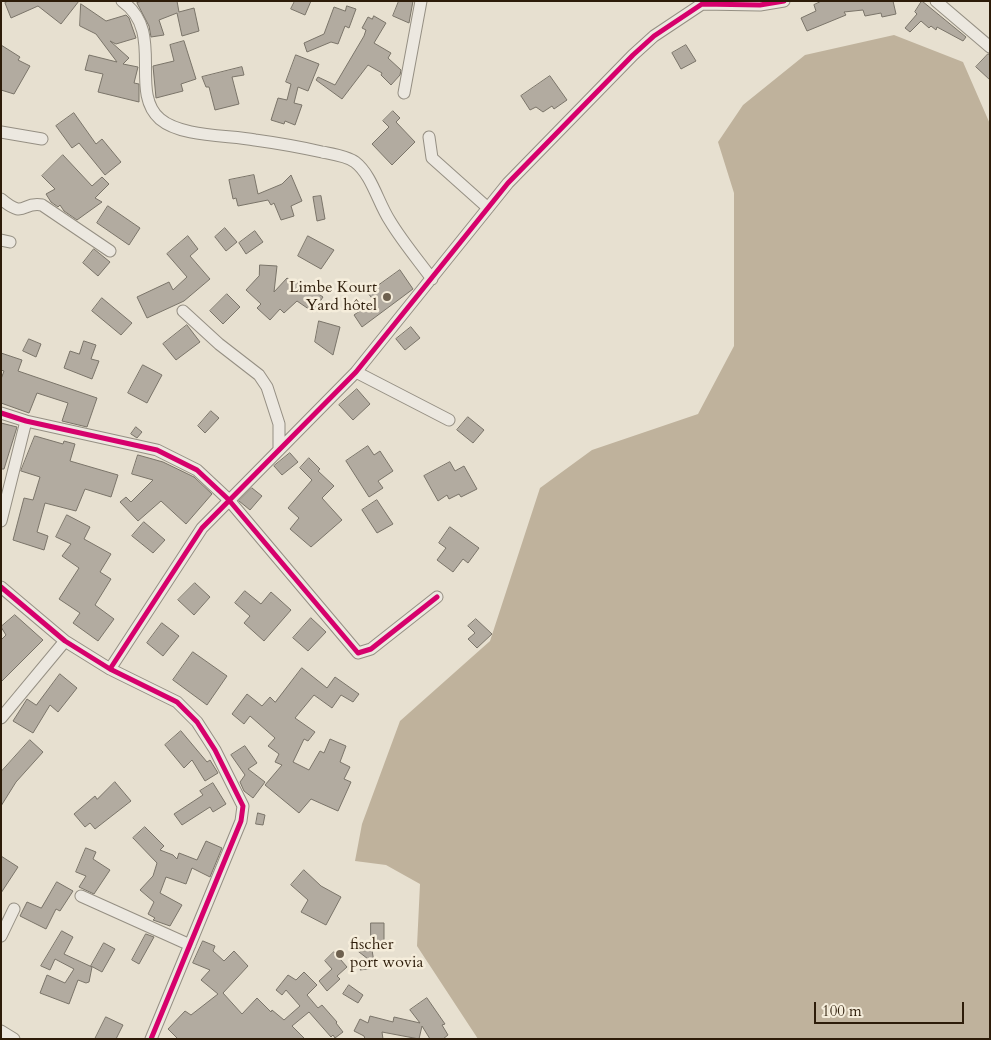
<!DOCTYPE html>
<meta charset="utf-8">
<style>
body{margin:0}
#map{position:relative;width:991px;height:1040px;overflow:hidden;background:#e7e0d0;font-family:Cardo,serif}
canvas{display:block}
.frame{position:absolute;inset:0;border:2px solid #2d1c09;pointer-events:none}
.scale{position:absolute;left:814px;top:1002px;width:150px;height:22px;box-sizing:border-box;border:2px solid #2d1c09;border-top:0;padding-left:6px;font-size:15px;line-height:18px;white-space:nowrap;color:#2d1c09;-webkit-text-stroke:4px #f5eddb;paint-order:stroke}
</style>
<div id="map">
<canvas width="991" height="1040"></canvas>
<div class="frame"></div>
<div class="scale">100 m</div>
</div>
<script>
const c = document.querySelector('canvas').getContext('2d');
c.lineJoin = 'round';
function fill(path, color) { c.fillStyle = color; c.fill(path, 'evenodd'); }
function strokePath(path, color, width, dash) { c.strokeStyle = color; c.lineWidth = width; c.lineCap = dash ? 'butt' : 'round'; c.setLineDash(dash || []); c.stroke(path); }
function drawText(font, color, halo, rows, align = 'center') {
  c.font = font + ' Cardo,serif'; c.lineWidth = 5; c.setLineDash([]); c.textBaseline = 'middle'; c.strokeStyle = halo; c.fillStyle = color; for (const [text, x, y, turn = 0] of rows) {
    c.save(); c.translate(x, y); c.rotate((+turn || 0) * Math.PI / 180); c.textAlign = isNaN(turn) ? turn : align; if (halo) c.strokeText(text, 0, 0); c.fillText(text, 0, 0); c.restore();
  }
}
const water = new Path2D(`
 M894,35L963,62L990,124V1039H478L417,946L420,884L386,865L355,861L362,824L400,721L490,641L540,488L592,450L698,414L734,346V193L718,142L743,105L805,55Z`);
const building = new Path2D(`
 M9,1H79L61,24L38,6L11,18L5,3Z
 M142,1H177L179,12L194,8L199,31L182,36L177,13L159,20L164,35L151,37L149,26L137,3Z
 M295,1H311L305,15L291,9Z
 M399,1H413L409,23L393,16Z
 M822,1H893L896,14L882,17L881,13L865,16L863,10L844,12L846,15L807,31L801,18L816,11L814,5Z
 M922,1L966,37L963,41L937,27L936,30L931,26L929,28L921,21L910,32L905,28L917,14L915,12Z
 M81,4L106,21L126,15L129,18L136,38L116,44L110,41L129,58L123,64L138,67L134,83L139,84V102L98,92L103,74L85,70L89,55L117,62L96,34L80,26Z
 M347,6L356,9L349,28L345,26L338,44L331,42L307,52L304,43L324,34L334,7L345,11Z
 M374,16L386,23L374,43L391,53L388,58L401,70L400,75L391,85L381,75L382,73L368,65L342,99L316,80L318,77L335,85L364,36L366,30L362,28L368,17L372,19Z
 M184,41L196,79L181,84L183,91L156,98L153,66L174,61L170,45Z
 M1,45L20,57L18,60L30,66L14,94L1,90Z
 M686,45L696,61L681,69L672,53Z
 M988,54H990V80L976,67Z
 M296,55L319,64L308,91L298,87L294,103L302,105L295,125L285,121L284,124L271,120L278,98L287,100L291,84L286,82Z
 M242,67L244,75L232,77L239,104L215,110L209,87H206L202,77Z
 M550,76L567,100L554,109L552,106L543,112L536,107L530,110L521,96Z
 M393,111L400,118L396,122L415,142L392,165L372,144L389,127L383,121Z
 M74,113L96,144L102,139L121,162L105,175L79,143L72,148L56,126Z
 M63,155L92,186L102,177L109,184L95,198L102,202L77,220L64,211L60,205L58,207L51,202L46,194L55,189L42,176Z
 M254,175L258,194L282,184L291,175L302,201L291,206L294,216L281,220L274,203L271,205L268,200L238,206L236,198L233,199L229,180Z
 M321,196L325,219L317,221L313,197Z
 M108,206L140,228L129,245L97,223Z
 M225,228L237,242L226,251L215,237Z
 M255,231L263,242L246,254L239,243Z
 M188,236L198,249L190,256L210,279L184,301L147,318L137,297L169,282L173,290L187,277L167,254Z
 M308,236L334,250L321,269L298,256Z
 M94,249L110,262L98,276L83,263Z
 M260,265L277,266L274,292L287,278L293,282L294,280L306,290L308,287L323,297L313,312L297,301L284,313L280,309L270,320L257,308L261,304L246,290L259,276Z
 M400,270L413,289L362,327L354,315L374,301L368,293Z
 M227,294L240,307L223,324L210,311Z
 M102,298L132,323L121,335L92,311Z
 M319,321L340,327L333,355L315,342Z
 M187,325L200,342L176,360L163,344Z
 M411,327L420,338L405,350L396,339Z
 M29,339L41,344L36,357L23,351Z
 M84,341L96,345L91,359L99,361L92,379L64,368L70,351L79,354Z
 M1,353L22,360L18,371L97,398L87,427L62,421L68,403L37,393L29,413L1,403V379L4,371L1,370Z
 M143,365L162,375L147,403L128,393Z
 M357,389L370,404L353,420L339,405Z
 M211,411L219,418L205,433L198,426Z
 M468,417L484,430L473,443L457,430Z
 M1,423L17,427L4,469H1Z
 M136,427L142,432L137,438L131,434Z
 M35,436L63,444L64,441L75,444L70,461L118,475L111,497L85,489L76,511L45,503L37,532L48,536L44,550L13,540L24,498L33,500L40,477L21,471Z
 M368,446L374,455L380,451L393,471L378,481L383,488L369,497L346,461Z
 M290,453L298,462L282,475L274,466Z
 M138,455L163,462L194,477L212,494L186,524L161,501L138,521L120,502L126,497L131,502L153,480L132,474Z
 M309,458L320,469L318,471L334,486L322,498L342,520L311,547L290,529L299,518L288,508L312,480L300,468Z
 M450,462L455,471L464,466L477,489L461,497L459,494L449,499L447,495L438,501L424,476Z
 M252,488L262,496L250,510L239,501Z
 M377,500L393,524L377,533L362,510Z
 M67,515L90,527L84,539L111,554L100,572L111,579L95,605L114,619L98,641L73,623L80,613L59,599L79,568L62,556L71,544L56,537Z
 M144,522L165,540L153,553L132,536Z
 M450,527L479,548L468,563L463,559L453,572L437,560L446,548L439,543Z
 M195,583L210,597L194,615L178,600Z
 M245,591L261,604L271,592L291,610L264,641L244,623L250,616L235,603Z
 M15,615L43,640L1,682V640L6,635L1,627Z
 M311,618L326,632L308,651L293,638Z
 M476,619L492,634L477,648L468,639L475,633L468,626Z
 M162,623L179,636L163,656L147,643Z
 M193,652L227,676L207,705L173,680Z
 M302,668L327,688L335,677L359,694L353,702L341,695L332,708L314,695L295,718L315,732L308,741L304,739L293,762L309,770L320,751L324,753L330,739L346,746L340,762L350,767L344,779L351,782L338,811L311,799L299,813L265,785L282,765L275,762L279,754L268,746L275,738L250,716L244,724L232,714L247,694L262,706L270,697L275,702Z
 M60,674L77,688L58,712L50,705L33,733L13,721L27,699L36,705Z
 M181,731L207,762L210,760L218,773L205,781L192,760L184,768L165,745Z
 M30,740L43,752L16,782L1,806V772Z
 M245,746L257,763L248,769L265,782L253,798L244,791L240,782L245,775L231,755Z
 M115,782L131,801L95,829L90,823L85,827L74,814L95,796L97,799Z
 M213,783L226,804L213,812L210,807L182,825L174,814L203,795L200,791Z
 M258,813L265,815L263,825L256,824Z
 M145,827L164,846L160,850L173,855L177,859L179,853L197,860L206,841L222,848L210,877L192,868L186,884L166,877L160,893L182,905L170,926L153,920L155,918L148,914L154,902L140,890L153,876L157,863L133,838Z
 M86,848L96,852L93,859L110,870L94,894L79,887L86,876L76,872Z
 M1,856L18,867L1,893Z
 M304,870L321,886L341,897L326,925L301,912L308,900L291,885Z
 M57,882L73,891L60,911L56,909L46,929L20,916L27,902L41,908Z
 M371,923H384V944H371Z
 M62,931L73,937L64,954L92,967L89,982L86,983L78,980L69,1004L40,993L47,975L65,983L74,969L55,959L50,970L41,966Z
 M146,934L154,937L139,964L132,960Z
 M203,941L215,946L213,951L224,961L234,951L248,966L223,993L242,1014L257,998L271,1012L272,1010L284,1020L300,1006L286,990L282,995L276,990L288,975L296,980L304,972L317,985L307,995L318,1008L322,1005L337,1022L336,1023L343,1032L335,1038L333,1035L331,1037L309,1012L292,1026L305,1039H178L168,1029L185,1011L191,1015L218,994L201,980L210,970L193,963Z
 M104,943L115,949L102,972L91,966Z
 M372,950L375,968L360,970L368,959L359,952Z
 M334,952L347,967L337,976L340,979L327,991L319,981L332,969L325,961Z
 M349,985L363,995L358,1003L343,994Z
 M427,998L445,1024L442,1025L448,1035L443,1039H430L422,1026L419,1039L382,1032L383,1039H365L364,1036L354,1031L360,1019L368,1023L370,1016L393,1022L394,1017L420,1023L410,1010Z
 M106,1017L123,1025L116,1039H95Z`);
const street = new Path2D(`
 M122,1C166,32 128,91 160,119C181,137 228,135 255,140C277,143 300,147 322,152C332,154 347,156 355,162C372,175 378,203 390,221C402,241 418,260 432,279
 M936,1L990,47
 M404,93L421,1
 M1,132L42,139
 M429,137L432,158L488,208
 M1,199C26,220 21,201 42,205L110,251
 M1,240L10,242
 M183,311L219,344L259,375L267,387L279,424V450
 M356,372L449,420
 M1,413L26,421L157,450L197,470L228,499L358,653L371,649L437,597
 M1,521L26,421
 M1,587L65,641L110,669L177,702L197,722L215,750L243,806L241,821L151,1039
 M110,669L202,528L356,372L508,183L633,55L654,36L702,4L760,5L784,1
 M1,718L65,641
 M81,896L190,945
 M1,936L14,909
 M1,1031L14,1039`);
const cycleway = new Path2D(`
 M1,413L26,421L157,450L197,470L228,499L358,653L371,649L437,597
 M1,587L65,641L110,669L177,702L197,722L215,750L243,806L241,821L151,1039
 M110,669L202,528L356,372L508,183L633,55L654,36L702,4L760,5L784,1`);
const markers = [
 [387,297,5,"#6e614f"],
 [340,954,5,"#6e614f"]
];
const poiNames = [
 ["Limbe Kourt",377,288],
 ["Yard hôtel",377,306],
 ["fischer",350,945,"left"],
 ["port wovia",350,963,"left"]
];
fill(water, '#bfb29c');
fill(building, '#b2aba0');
strokePath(building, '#7a7469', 1);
strokePath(street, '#958f83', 13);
strokePath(street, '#ece8e0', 11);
strokePath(cycleway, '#d6006c', 5);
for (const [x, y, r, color] of markers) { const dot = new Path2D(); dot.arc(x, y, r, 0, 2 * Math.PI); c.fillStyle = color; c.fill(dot); strokePath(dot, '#f5eddb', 2); }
drawText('16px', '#2d1c09', '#f5eddb', poiNames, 'right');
</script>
